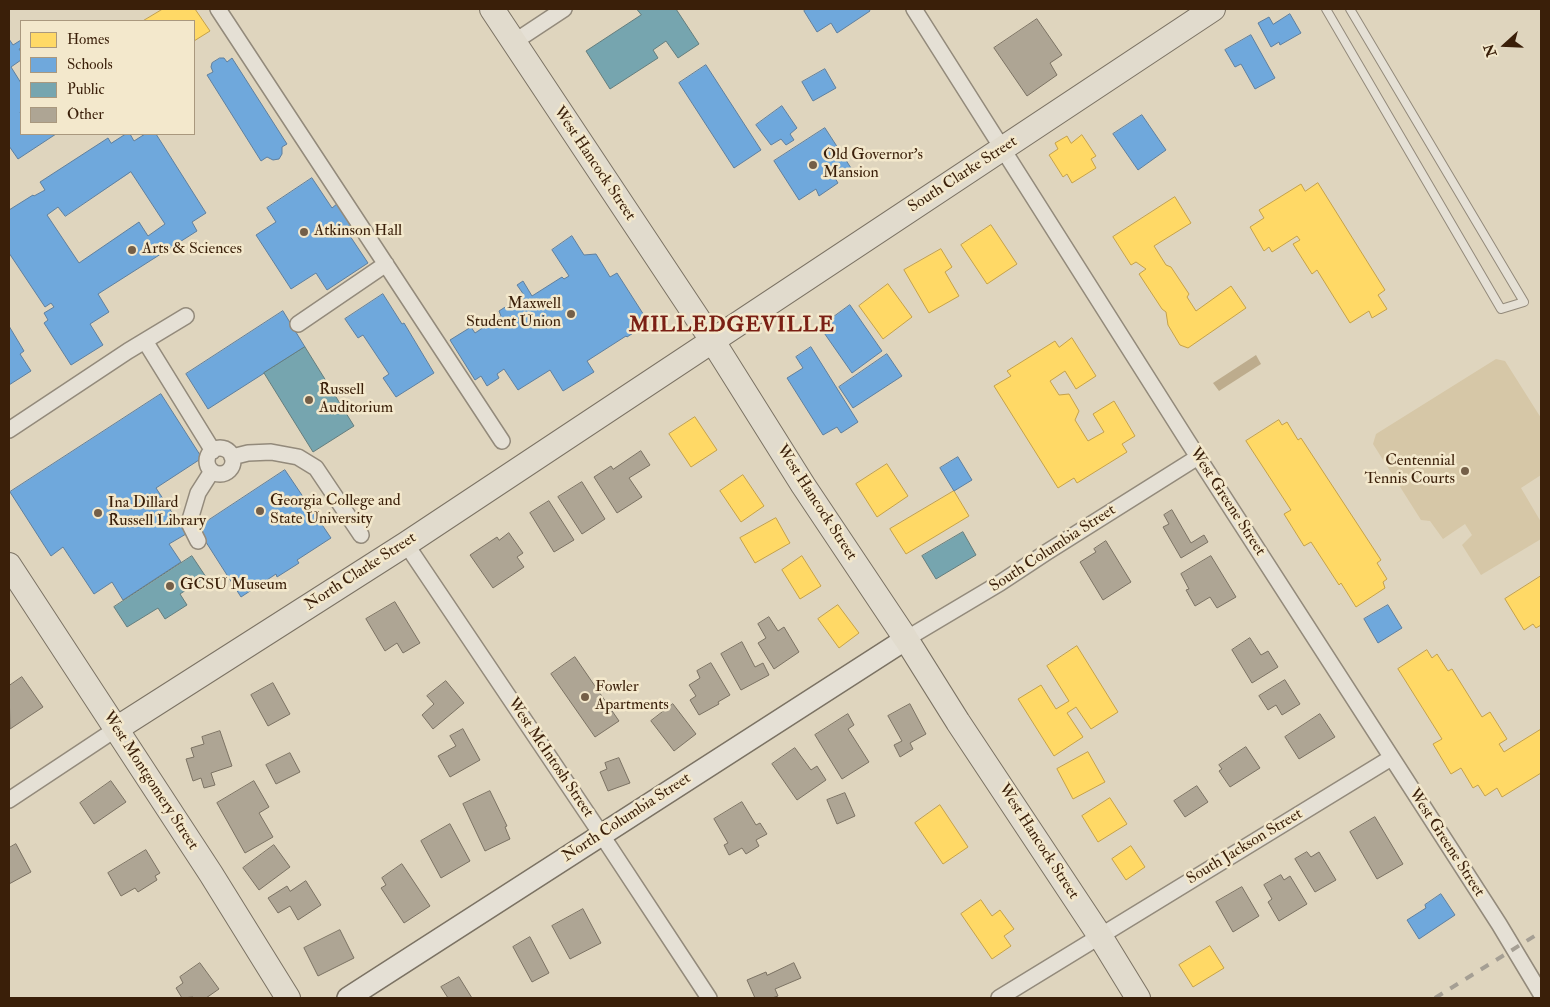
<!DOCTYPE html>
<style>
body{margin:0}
#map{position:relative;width:1550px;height:1007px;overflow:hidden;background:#dfd5be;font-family:"IM FELL Double Pica",serif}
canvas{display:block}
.frame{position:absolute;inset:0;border:10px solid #3a1f09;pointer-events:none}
.legend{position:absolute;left:20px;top:20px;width:175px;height:115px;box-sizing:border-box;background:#f3e8cc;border:1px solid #a9987e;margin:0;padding:6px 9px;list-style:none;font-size:15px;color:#3a1f09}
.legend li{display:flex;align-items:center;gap:10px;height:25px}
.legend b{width:25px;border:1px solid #a9987e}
.north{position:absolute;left:1480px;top:20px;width:50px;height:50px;-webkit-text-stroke:4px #f3e8cc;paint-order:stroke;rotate:250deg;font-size:14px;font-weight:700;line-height:20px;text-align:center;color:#3a1f09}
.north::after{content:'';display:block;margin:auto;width:18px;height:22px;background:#3a1f09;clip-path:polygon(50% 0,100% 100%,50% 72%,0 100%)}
</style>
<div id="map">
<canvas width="1550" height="1007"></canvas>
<div class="frame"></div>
<ul class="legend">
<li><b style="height:14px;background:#ffd966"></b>Homes</li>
<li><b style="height:14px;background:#6fa8dc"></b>Schools</li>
<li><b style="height:14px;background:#76a5af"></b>Public</li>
<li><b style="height:14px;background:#aea594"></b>Other</li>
</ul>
<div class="north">N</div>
</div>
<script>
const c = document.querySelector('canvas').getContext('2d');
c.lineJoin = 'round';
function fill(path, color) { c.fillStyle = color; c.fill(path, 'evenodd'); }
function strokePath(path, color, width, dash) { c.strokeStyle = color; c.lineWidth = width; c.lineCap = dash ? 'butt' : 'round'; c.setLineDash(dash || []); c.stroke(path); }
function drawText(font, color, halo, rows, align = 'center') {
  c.font = font + ' "IM FELL Double Pica",serif'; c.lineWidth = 5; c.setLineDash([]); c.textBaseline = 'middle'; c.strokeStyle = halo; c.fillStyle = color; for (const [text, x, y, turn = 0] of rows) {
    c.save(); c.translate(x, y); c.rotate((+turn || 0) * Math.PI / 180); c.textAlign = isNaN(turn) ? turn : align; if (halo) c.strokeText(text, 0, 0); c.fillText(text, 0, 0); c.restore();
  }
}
const green = new Path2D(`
 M1496,359L1505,361L1541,418V475L1521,488L1541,522V539L1481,575L1462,545L1472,535L1465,524L1443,539L1430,521L1421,520L1373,444L1376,434Z`);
const water = new Path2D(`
 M1256,355L1261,364L1219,391L1213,383Z`);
const homes = new Path2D(`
 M163,9H195L210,31L194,41V21H143Z
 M1082,135L1096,156L1091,159L1096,168L1072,183L1067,174L1063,177L1049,155L1058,149L1055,143L1067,136L1071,143Z
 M1318,183L1385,290L1378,295L1387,309L1372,318L1369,311L1350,323L1317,270L1312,274L1293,244L1300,240L1297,236L1272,252L1269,247L1264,251L1250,227L1264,218L1259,210L1301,184L1305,191Z
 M1175,197L1191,223L1154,246L1166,265L1171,267L1189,294L1187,297L1196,311L1231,286L1246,308L1188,348L1180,345L1168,325L1166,312L1162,309L1139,274L1146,269L1136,262L1131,265L1113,237Z
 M991,225L1017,264L987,284L961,245Z
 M941,249L952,267L945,272L959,296L929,313L904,270Z
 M888,284L912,317L883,339L859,306Z
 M1072,338L1096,376L1076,389L1065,371L1050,381L1059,395L1069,394L1079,411L1075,420L1088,441L1104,432L1093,414L1114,401L1135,436L1122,444L1127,452L1077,483L1074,478L1058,488L994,386L1011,376L1007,371L1055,341L1059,347Z
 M695,417L717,450L691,467L669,434Z
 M1279,420L1282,425L1287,422L1298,440L1301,438L1381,560L1377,563L1387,579L1383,582L1385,588L1356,607L1341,583L1339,585L1311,542L1304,546L1284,514L1291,510L1246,441Z
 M887,464L908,496L877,517L856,484Z
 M743,475L764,506L741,522L720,491Z
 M954,491L969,516L906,554L890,529Z
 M776,518L790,543L755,563L740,538Z
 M802,556L821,586L800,599L782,570Z
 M1541,576V625L1536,628L1533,624L1524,630L1505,599Z
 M838,605L859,633L839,648L818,619Z
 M1077,646L1118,712L1091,729L1076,707L1067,713L1083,737L1054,756L1018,699L1041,685L1056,709L1069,701L1047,666Z
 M1427,650L1432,658L1437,654L1448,671L1452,669L1482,717L1490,712L1507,739L1499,744L1504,752L1541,729V773L1502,797L1497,788L1485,796L1478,785L1473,788L1461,768L1451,774L1433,744L1442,739L1398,669Z
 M1088,752L1105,782L1073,799L1057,769Z
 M1110,798L1127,824L1098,842L1082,816Z
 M940,805L968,847L943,864L915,823Z
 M1131,846L1145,867L1126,880L1112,859Z
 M981,900L992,916L1000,910L1014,929L1004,936L1011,946L992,959L961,914Z
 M1210,946L1224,968L1193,987L1179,965Z`);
const schools = new Path2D(`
 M807,9H869L870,11L837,33L831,23L817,32L804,11Z
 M1290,14L1301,33L1280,45L1279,42L1271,47L1258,23L1269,17L1273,24Z
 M1251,35L1275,78L1255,89L1241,64L1235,67L1225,50Z
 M9,39L13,45L21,40V48L19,49L21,52V60L11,67L21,83V111L20,112L21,115V134H56L18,159L9,146Z
 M220,58H224L227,62L232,58L287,144L282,147V154L279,159L273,160L267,157L261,161L207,75L213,72L211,67L212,63Z
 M706,65L761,150L734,168L679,83Z
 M825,69L836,88L813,101L802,82Z
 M782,106L797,128L790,134L794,140L786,145L781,139L771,145L756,125Z
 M1142,115L1166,150L1138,170L1113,134Z
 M825,128L851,168L835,178L838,183L819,196L816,189L799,200L774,161Z
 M126,134H130L134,141L145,134H156L206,213L192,222L197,231L98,294L109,312L90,324L103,345L71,365L44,323L48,320L44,313L54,307L51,303L45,307L9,253V210L33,195L34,196L45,190L40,182L108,138L111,143ZM131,172L165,224L148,236L139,222L79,263L47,215L58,207L65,216Z
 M312,178L332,208L338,203L353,225L346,230L368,263L327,290L316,273L291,289L256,235L276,222L267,208Z
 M572,236L584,255L596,254L610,277L617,273L649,323L627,337L626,336L587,361L594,372L563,391L550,370L518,390L504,369L497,374L499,378L487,386L481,376L475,380L450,340L471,327L475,333L501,316L499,311L524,295L517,285L523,281L532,296L562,277L564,279L569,276L552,250Z
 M383,294L402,324L404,323L434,373L396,397L383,378L389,374L363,335L358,338L345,319Z
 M850,305L882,351L852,373L820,327Z
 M283,311L305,347L208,409L186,374Z
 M9,326L24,351L20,354L31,371L9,385Z
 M811,347L858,422L841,433L837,427L823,435L787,378L803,368L796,357Z
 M887,354L902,376L853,408L839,387Z
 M161,394L202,458L156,488L186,534L169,544L181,562L123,600L112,582L94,594L63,547L51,556L10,492Z
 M958,457L972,480L954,491L940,468Z
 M285,470L331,538L297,560L299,563L296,565L277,577L276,574L241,597L197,528Z
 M1388,605L1402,628L1378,643L1364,619Z
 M1441,894L1455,915L1419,939L1407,920L1426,908L1425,905Z`);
const public = new Path2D(`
 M637,9H676L699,44L678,58L666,41L653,50L658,58L610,89L586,51L641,15Z
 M305,347L354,426L313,452L264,373Z
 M963,532L976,555L936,579L922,556Z
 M192,556L206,577L180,594L187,605L165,619L158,608L127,627L114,607Z`);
const building = new Path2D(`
 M1037,19L1062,55L1050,63L1057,75L1027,96L994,48Z
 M641,451L650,465L629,478L642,497L617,513L594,477L611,466L613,469Z
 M582,482L605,519L582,534L558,497Z
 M549,501L574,540L554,552L530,513Z
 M1172,510L1191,543L1204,535L1208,542L1181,558L1163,527L1169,524L1164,515Z
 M509,533L523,553L517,557L524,567L493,588L470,555L497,537L499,540Z
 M1106,541L1131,582L1103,600L1080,562L1096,552L1094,549Z
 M1211,556L1236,597L1217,608L1210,597L1195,606L1186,590L1189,589L1181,574Z
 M395,602L420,643L403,653L397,643L385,651L366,619Z
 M769,617L778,631L784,627L799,652L774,669L758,643L766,638L758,624Z
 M1250,638L1261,655L1268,651L1278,667L1252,683L1232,650Z
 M742,642L755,667L763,663L769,675L741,690L721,654Z
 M575,657L619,721L595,737L551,674Z
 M711,663L730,695L718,702L719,704L699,715L690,700L696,696L689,685L700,678L697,671Z
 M22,677L43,707L10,729L9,686Z
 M1285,680L1300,704L1282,715L1276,705L1268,710L1259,696Z
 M446,681L464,703L433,729L422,715L434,704L427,696Z
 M273,683L290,714L268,726L251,695Z
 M673,704L696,734L674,751L651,721Z
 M910,704L926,734L910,743L913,749L900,757L894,745L902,741L888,716Z
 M848,714L854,725L848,729L869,762L842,779L815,735Z
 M1320,714L1335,737L1299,759L1285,737Z
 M463,729L480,760L450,777L438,756L456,746L450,736Z
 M220,731L232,766L211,773L215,785L204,788L201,778L193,781L186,759L194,757L191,748L204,744L202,737Z
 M1246,747L1260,768L1230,787L1219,771L1222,769L1219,765Z
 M795,748L811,770L817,766L826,780L797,800L772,764Z
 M290,753L300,772L276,784L266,765Z
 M619,758L630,783L608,791L600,772L607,769L605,763Z
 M111,781L126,802L94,824L80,803Z
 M254,781L269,807L259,813L273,837L245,853L217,803Z
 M1197,786L1208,802L1185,817L1174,801Z
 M490,791L507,826L505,827L510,839L485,851L463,804Z
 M845,793L855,816L837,824L827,800Z
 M742,802L756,825L760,823L767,834L756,840L759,846L746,854L742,848L729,855L724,845L728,843L714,819Z
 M1375,817L1403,864L1377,879L1350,832Z
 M450,824L470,861L441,878L421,841Z
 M16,844L31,872L9,884V848Z
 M274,845L290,867L259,890L243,868Z
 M146,850L160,873L155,876L157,880L138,892L135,888L121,896L108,873Z
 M1307,852L1311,857L1319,852L1336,880L1315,892L1295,859Z
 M402,864L430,906L404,923L381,888L386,885L382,878Z
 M1281,875L1284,880L1290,876L1307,904L1279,921L1268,902L1272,899L1264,885Z
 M306,881L321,905L298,920L290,906L278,913L268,898L287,886L290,891Z
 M1242,887L1259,916L1233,932L1216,902Z
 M583,909L601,943L570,959L552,926Z
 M340,930L354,958L318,976L304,948Z
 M530,937L549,973L532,982L513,947Z
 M200,963L219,989L206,998H193V997L182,998L176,988L183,983L180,977Z
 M794,963L801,978L775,989L778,996L772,998H755L747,980L766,972L767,975Z
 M459,977L472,998H448L441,987Z`);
const lane = new Path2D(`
 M1326,9L1501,309L1524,302L1350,9`);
const street = new Path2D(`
 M218,9L502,441
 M914,9L1187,440L1499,924L1541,994
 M514,42L564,9
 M298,324L386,264
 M145,341L213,451
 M9,430L128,351L186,316
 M207 461a13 13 0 1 1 26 0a13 13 0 1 1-26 0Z
 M232,457L248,453L271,452L298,457L316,468L361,535
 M198,541L189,523L198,493L212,471
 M406,544L601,834L709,998
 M906,639L1000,583L1047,552L1198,457
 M9,800L116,729
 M999,998L1391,758`);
const secondary = new Path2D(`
 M348,998L906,639`);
const primary = new Path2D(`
 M492,9L712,340L803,485L906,639L958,722L1100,936L1138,998
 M9,565L211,874L288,998
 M116,729L406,544L1213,9`);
const rail = new Path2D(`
 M1435,998L1541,932`);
const markers = [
 [813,165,5,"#745f48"],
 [304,232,5,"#745f48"],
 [132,250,5,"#745f48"],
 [571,314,5,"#745f48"],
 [309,400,5,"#745f48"],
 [1465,471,5,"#745f48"],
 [260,511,5,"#745f48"],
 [98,513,5,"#745f48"],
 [170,586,5,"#745f48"],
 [585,697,5,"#745f48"]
];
const poiNames = [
 ["Old Governor's",823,156],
 ["Mansion",823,174],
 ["Atkinson Hall",314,232],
 ["Arts & Sciences",142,250],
 ["Maxwell",561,305,"right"],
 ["Student Union",561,323,"right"],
 ["Russell",319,391],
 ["Auditorium",319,409],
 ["Centennial",1455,462,"right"],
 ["Tennis Courts",1455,480,"right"],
 ["Georgia College and",270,502],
 ["State University",270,520],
 ["Ina Dillard",108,504],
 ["Russell Library",108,522],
 ["GCSU Museum",180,586],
 ["Fowler",595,688],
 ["Apartments",595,706]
];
const streetNames = [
 ["West Hancock Street",594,164,56],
 ["South Clarke Street",963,175,-33],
 ["West Greene Street",1227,502,57],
 ["West Hancock Street",816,503,57],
 ["South Columbia Street",1053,549,-33],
 ["North Clarke Street",361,572,-33],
 ["West McIntosh Street",550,758,56],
 ["West Montgomery Street",150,781,57],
 ["North Columbia Street",627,818,-33],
 ["West Hancock Street",1038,842,57],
 ["West Greene Street",1446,843,57],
 ["South Jackson Street",1245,847,-31]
];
const districtNames = [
 ["MILLEDGEVILLE",732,326]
];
fill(green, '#d6c7a7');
fill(water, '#bdac8d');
fill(homes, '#ffd966');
strokePath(homes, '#c4a14a', 1);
fill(schools, '#6fa8dc');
strokePath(schools, '#5f7f9d', 1);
fill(public, '#76a5af');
strokePath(public, '#647d7d', 1);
fill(building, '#aea594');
strokePath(building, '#7b7263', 1);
strokePath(lane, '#938a7b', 10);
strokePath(street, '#938a7b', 18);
strokePath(secondary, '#7b7263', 24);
strokePath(primary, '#7b7263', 26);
strokePath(lane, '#e5e0d5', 8);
strokePath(street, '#e5e0d5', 15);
strokePath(secondary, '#e5e0d5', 21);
strokePath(primary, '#e1dbcd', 24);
strokePath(rail, '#a59f94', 4, [9, 9]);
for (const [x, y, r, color] of markers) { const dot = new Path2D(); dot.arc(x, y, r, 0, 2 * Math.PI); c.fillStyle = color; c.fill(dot); strokePath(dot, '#f3e8cc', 2); }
drawText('16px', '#3a1f09', '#f3e8cc', poiNames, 'left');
drawText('16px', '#3a1f09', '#f3e8cc', streetNames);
c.letterSpacing = '1px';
drawText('bold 21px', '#7a1f14', '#f3e8cc', districtNames);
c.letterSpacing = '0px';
</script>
